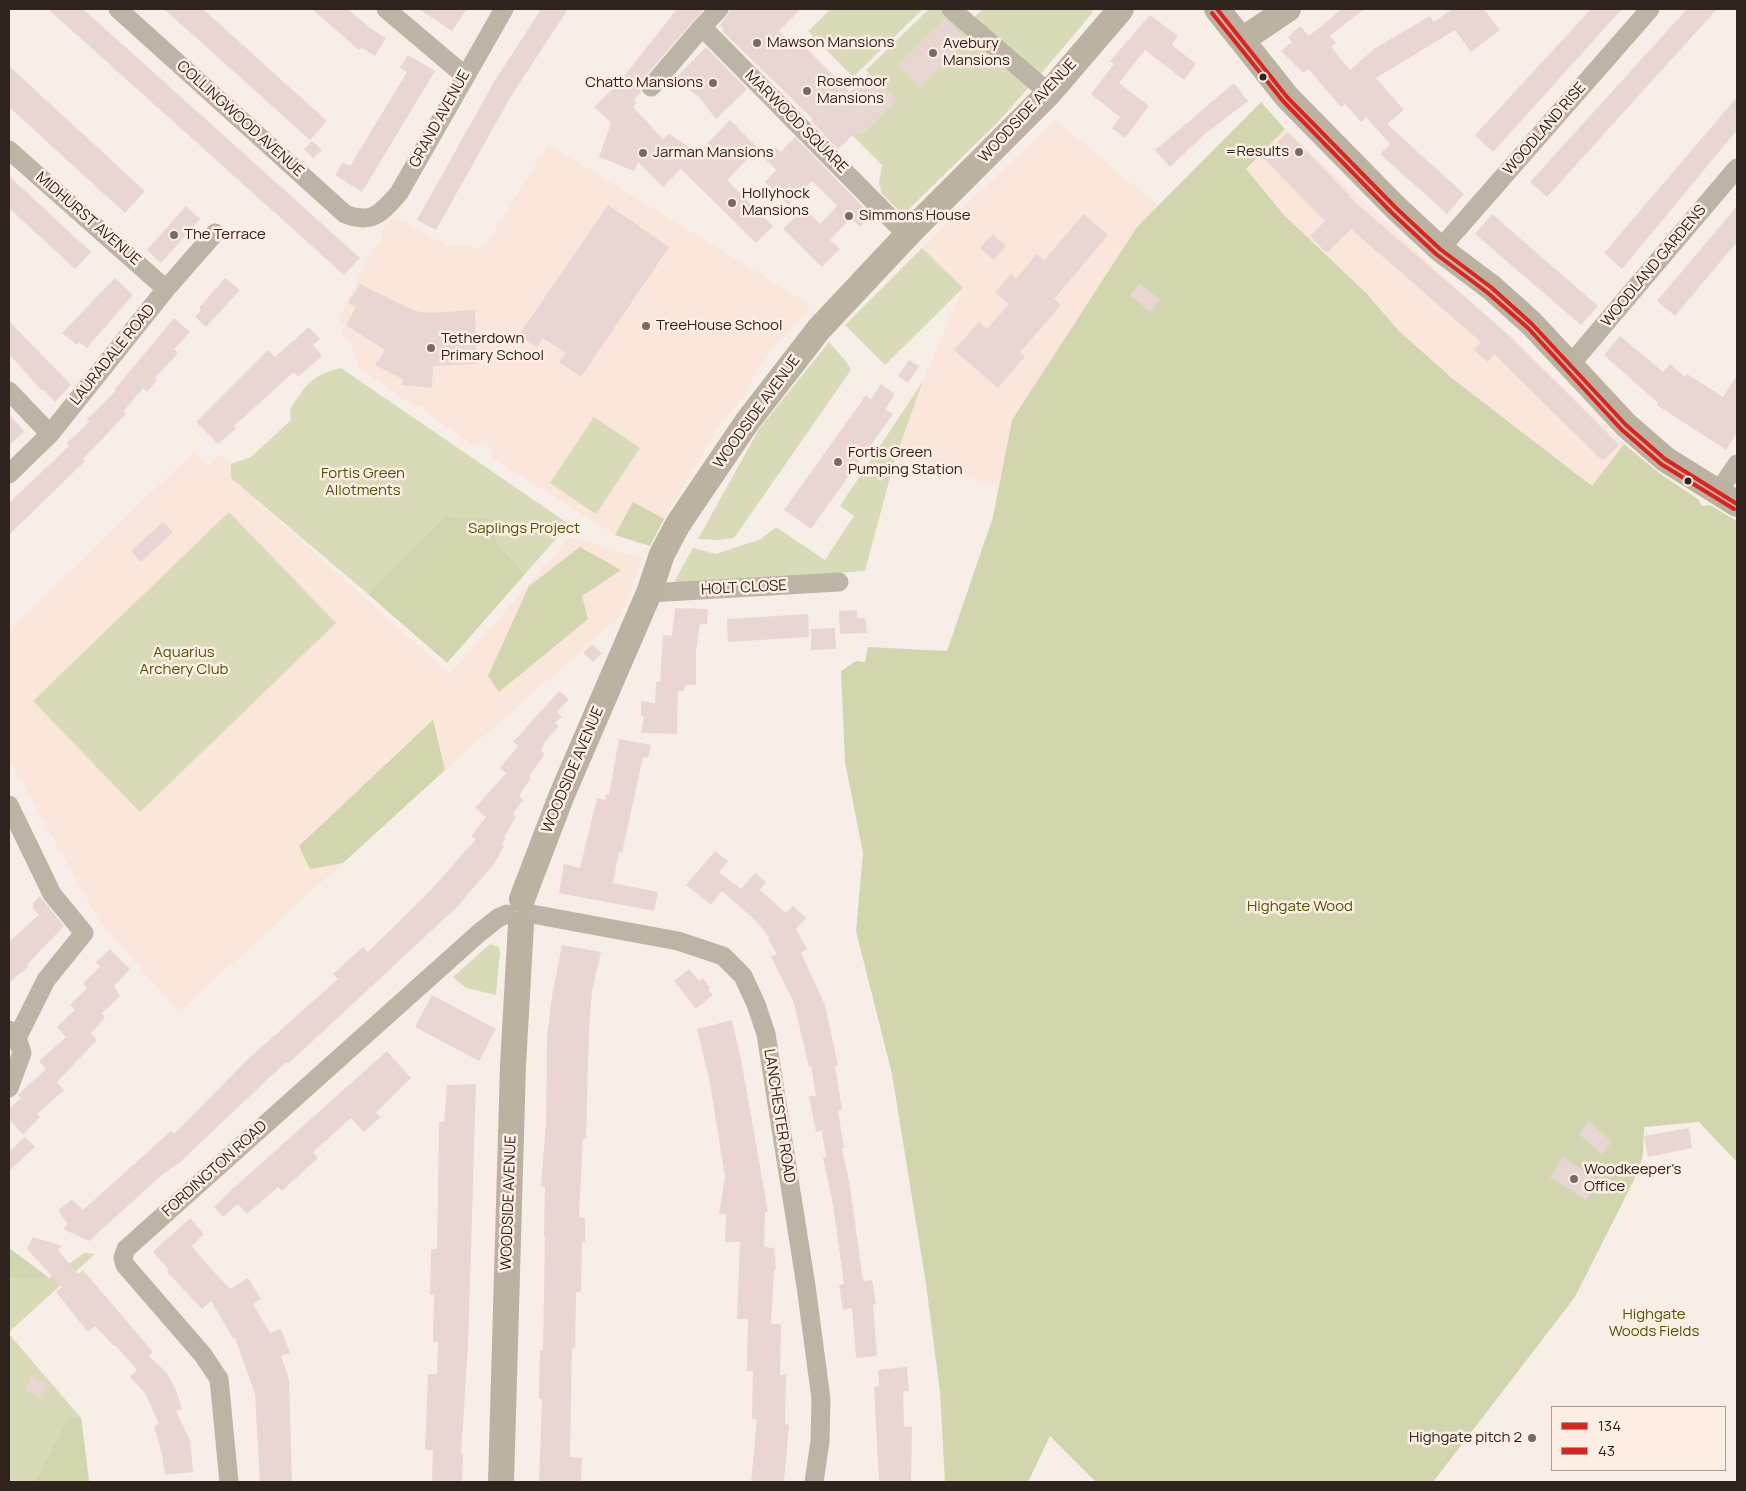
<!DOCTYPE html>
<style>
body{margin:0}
#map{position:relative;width:1746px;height:1491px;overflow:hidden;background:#f8eee8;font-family:Manrope,sans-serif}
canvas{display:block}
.frame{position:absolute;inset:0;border:10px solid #2e241d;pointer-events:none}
.legend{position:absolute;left:1551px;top:1406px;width:175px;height:65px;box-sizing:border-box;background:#feede2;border:1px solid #ab9d93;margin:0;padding:6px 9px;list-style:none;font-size:15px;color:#2e241d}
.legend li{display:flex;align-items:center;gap:10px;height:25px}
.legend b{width:25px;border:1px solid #ab9d93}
</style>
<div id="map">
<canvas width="1746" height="1491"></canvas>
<div class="frame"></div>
<ul class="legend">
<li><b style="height:6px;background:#dc241f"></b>134</li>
<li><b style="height:6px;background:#dc241f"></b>43</li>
</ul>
</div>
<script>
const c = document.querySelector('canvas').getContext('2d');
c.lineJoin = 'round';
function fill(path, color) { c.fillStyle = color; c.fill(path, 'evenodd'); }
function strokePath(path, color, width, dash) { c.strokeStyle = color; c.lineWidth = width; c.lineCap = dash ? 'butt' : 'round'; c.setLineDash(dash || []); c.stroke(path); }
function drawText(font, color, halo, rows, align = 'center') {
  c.font = font + ' Manrope,sans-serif'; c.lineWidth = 5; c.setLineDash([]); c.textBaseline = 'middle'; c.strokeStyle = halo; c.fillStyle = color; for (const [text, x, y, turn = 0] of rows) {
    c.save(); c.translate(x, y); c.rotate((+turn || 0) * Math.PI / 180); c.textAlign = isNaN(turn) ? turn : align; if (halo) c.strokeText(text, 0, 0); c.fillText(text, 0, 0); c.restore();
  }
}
const built = new Path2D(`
 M1055,119L1158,206L1137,227L1012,420L999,486L895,459L923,381L963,288L922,248Z
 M1285,129L1624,444L1593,486L1453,379L1399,331L1366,293L1284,215L1246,169Z
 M548,144L806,302L810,309L777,343L757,370L746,394L723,420L664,519L633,502L615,535L491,457L492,448L482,442L474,446L424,411L423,407L413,406L358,367L351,343L340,335L345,325L338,320L373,248L378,245L389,217L406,223L446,245L484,248Z
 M194,451L207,466L221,454L231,464V478L450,674L570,537L643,558L620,617L445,770L179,1012L100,922L9,759V631Z`);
const green = new Path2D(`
 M831,9H923L853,77L808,31Z
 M929,9H943L1032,84L998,122L903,215L882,194L879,183L882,165L852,135L855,133L864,132L896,100L866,70Z
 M982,9H1090L1093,12L1041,74L972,20Z
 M922,248L963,288L885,365L845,325Z
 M829,342L845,360L851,370L734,538L718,540L698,539L759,429Z
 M341,368L569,524L525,574L496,542L444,517L368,594L231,478V464L251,457L291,420L290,410C305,385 312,375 341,368Z
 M923,381L895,459L865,571L673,584L693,548L716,554L761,539L776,527L825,560L854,516L840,506Z
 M594,417L640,448L596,514L550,483Z
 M229,512L336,623L140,812L33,701Z
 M490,944L499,947L500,952L496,995L466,988L453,977Z
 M9,1248L49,1278L84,1253L95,1254L9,1332Z
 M9,1334L81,1418L89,1482H9Z`);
const forest = new Path2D(`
 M1261,102L1285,129L1246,169L1284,215L1366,293L1399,331L1453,379L1592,486L1624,444L1659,473L1698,499L1702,506L1710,505L1737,521V1162L1699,1122L1644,1127L1643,1154L1639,1170L1575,1297L1433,1482H1096L1050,1436L1028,1482H945L940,1392L926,1284L892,1074L856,931L863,853L845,762L841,671L856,661L865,662L868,647L947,651L993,517L1012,420L1137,227Z
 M633,502L664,519L650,546L615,535Z
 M444,517L493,519L496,542L525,574L447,663L368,594Z
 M580,547L621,570L582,596L588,619L499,692L488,676L529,586Z
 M433,720L445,770L343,863L310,869L299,846Z
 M9,1248L49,1278H9Z
 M69,1417L81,1418L89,1482H35Z`);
const building = new Path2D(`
 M48,9H83L360,258L344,275Z
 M164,9H203L327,121L310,140Z
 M312,9H348L370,28L386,38L375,56L362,48L359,50Z
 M419,9H467L452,31Z
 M541,9H568L510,98L436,230L417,220L494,82Z
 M677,9H704L642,80L640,85L641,92L634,100L637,103L633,107L663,139L669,134L698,153L730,120L758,148L727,180L773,226L756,243L681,169L663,187L638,162L634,171L599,157L611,123L594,107L618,84Z
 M730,9H801L779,31L799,50L803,45L850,92L869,73L897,100L864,132L855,133L838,149L811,121L813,119L722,31L724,29L720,25L727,16Z
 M1342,9H1364L1330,36L1336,43L1331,47L1350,70L1374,49L1430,16L1434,22L1452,9H1484L1500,30L1471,52L1455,30L1376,78L1404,110L1387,124L1464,194L1447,214L1380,154L1390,144L1366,117L1361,122L1345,104L1341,107L1308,69L1303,73L1281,51L1292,42L1288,37L1300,26L1309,36Z
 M1591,9H1622L1493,152L1475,135Z
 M1687,9H1717L1547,197L1530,182Z
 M1150,15L1178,36L1172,45L1196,64L1184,80L1145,50L1119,83L1149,106L1125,138L1112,128L1120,117L1091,94L1114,64L1110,61Z
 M945,19L967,40L920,87L898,65Z
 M706,47L747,89L716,119L698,96L675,79Z
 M408,55L435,71L362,192L335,175L343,162L350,166L381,115L407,72L400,68Z
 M9,66L145,191L125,213L9,107Z
 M1234,83L1248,101L1205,134L1170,167L1155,150Z
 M1737,97V130L1622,269L1604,253Z
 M1288,132L1350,196L1349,197L1510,336L1619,445L1603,461L1494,354L1488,362L1474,350L1481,342L1351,229L1327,253L1310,236L1325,221L1262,157Z
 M795,137L871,215L860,227L851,218L830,240L840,249L822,267L783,229L804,208L820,224L837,206L812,181L788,205L765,182L776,170L765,159L776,148L781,152Z
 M312,141L322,150L313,158L304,149Z
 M9,176L91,252L75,269L9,208Z
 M608,205L669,247L581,377L559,362L566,353L543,338L537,347L519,335Z
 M186,206L200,219L161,263L147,250Z
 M1737,206V242L1675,316L1657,301Z
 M1084,214L1108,235L1054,299L1061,305L1020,352L1025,356L998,388L954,350L979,322L987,329L1009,304L995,292L1011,274L1016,279L1037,254L1044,260Z
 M1492,214L1598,306L1581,325L1475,234Z
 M993,234L1006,246L994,260L980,248Z
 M115,278L133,295L87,348L79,342L77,345L62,333Z
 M225,278L240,290L206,327L195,317L201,310L199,308Z
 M1140,283L1160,300L1150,312L1130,295Z
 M360,284L415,311L429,313L475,310L477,364L433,366L432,388L401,385L403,379L375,365L385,350L346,325L356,307L348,303Z
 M174,318L190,332L174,349L178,353L155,378L157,380L147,392L143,388L123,412L126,414L83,459L85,461L9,535V503L69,446L67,443L89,422L87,419L116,391L114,390Z
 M9,321L71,385L55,402L44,390L42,391L9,354Z
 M309,327L320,339L313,345L322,356L298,377L294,372L234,426L236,428L218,444L196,422L268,350L275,357Z
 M1620,336L1663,372L1670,364L1685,377L1687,374L1723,397L1737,375V433L1726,450L1657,405L1658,403L1604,355Z
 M909,360L919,366L908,383L898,376Z
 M881,384L895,394L885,409L893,414L811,529L784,510L866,395L871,399Z
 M9,414L24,431L9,446Z
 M163,522L173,532L141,562L131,551Z
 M675,608L708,609L707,624H700L696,652V685H685L684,691H678L677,734L641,733L644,716H641V701L655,703L656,682H660L663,635L672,636Z
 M857,610V618H865L867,633L840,634L839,611Z
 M808,614L809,637L728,642L727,619Z
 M835,628L836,649L811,650V629Z
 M592,644L602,653L593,662L583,653Z
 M559,691L569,699L557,712L562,717L555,723L559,726L545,742L541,751L545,754L529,776L531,778L519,796L523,800L513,814L516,817L504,837L506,838L502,844L504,846L494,864L457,907L288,1064L286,1062L178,1164L163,1174L89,1241L63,1229L68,1224L58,1211L72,1199L83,1210L171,1131L174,1134L249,1058L338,979L333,974L363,947L368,952L428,893L476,839L471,836L486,817L475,808L506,773L500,768L518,746L513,742Z
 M619,739L651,745L648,758L643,757L622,853L619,852L613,883L658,892L654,911L559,893L564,864L580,868L597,798L605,800L606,794L609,795Z
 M715,851L728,861L719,872L741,889L755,873L766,882L760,890L786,913L793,906L806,918L796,929L807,949L801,953L825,1005L838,1065L835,1066L842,1110L838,1111L844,1148H842L850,1186L863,1281L872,1280L876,1304L873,1305L877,1356L856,1358L852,1308L843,1310L839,1285L844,1284L833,1204L823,1158L826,1157L822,1131L816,1132L809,1096H816L811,1066L809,1067L794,1003L771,957L777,954L768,939L770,938L755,920L722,891L711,905L686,885Z
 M40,896L64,926L40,951L27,965L29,966L9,983V942L39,915L33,908V903Z
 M562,945L601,952L592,991L589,1029L586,1139H583L579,1217L585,1218V1242H582L581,1292H576L575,1348H572L570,1457L582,1458L581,1482H539L542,1399H539L540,1350H543L545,1237H544L545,1187H541L542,1173L546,1124L547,1037L552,996Z
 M110,949L130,969L114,986L120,996L102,1013L105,1018L91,1033L97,1040L57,1082L64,1090L37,1114L40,1117L23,1135L9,1119V1109L21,1098L18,1095L46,1069L39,1061L66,1037L57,1027L75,1010L70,1005L87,988L83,983L100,967L96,962Z
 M689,969L699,981L703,978L710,988L708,990L713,995L696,1009L674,981Z
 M432,995L496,1029L479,1061L415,1027Z
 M732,1020L741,1059L768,1212H765L764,1247L774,1248L776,1270H774L771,1324H781L780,1375H786L785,1424L789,1425L784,1482H751L757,1419H752L753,1371H747L748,1319H737L740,1242H725L726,1214H719L725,1177L710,1083L697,1029Z
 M387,1051L411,1078L376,1113L381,1117L364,1132L351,1118L313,1152L318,1158L282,1191L278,1187L247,1214L238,1204L223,1217L214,1207L228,1193Z
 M476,1084L468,1346L461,1454H463L462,1482H432L433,1450H425L428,1374H437L438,1342H433L434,1295H430L431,1249H437L439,1122H444L447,1085Z
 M1589,1121L1612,1142L1602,1154L1579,1134Z
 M1689,1128L1692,1148L1648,1157L1644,1136Z
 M25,1137L35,1147L9,1171V1152Z
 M1563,1157L1599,1181L1586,1200L1550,1177Z
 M190,1218L204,1234L192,1246L205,1262L230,1289L248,1278L261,1299L253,1304L270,1333L281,1329L290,1353L281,1356L289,1379L292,1482H260L255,1394L235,1338H233L211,1301L202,1309L167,1272L169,1270L153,1252Z
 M33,1237L62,1246L58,1250L78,1274L83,1270L153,1352L149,1356L166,1372L176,1390L182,1409L176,1411L190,1440L193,1472L165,1475L162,1454L154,1426L159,1424L145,1393L130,1377L137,1370L115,1345L114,1346L95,1326L88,1332L56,1292L62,1287L27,1249Z
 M907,1367L909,1391H903L904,1427L912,1426L911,1482H879L874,1387L879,1386L878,1370Z
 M32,1376L47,1384L40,1398L25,1390Z`);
const street = new Path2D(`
 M118,9L345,214C373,225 382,212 399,193L504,9
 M386,9L464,75
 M719,9L702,27L907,235
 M951,9L1049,93
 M651,87L702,27
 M9,150L166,289
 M1440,249L1650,9
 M1570,365L1737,168
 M9,391L50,434
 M9,474L50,434L166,289L215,233
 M1718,492L1737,464
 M649,593L839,582
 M9,805L52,894L84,933L46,980L17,1038
 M532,914L678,941L723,956L743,976L756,1004L766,1034L806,1286L821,1399L820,1441L814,1482
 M9,1030L17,1038L22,1053L9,1088
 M229,1482L219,1379L203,1355L125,1265L123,1258L126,1249L479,933L498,918L507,914`);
const secondary = new Path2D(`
 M1217,9L1287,97L1395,207L1440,249L1492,288L1532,324L1626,425L1665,459L1737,504
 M1242,40L1288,9
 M522,899L561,797L649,593L662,554L678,524L747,422L819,329L912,230L1049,93L1121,9
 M501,1482L513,1065L521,924`);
const bus1 = new Path2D(`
 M1217,9L1287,97L1395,207L1440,249L1492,288L1532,324L1626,425L1665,459L1737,504`);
const bus2 = new Path2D(`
 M1212,13L1283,101L1391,212L1436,254L1488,293L1528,328L1621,429L1661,464L1734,509`);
const markers = [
 [757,43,5,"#756b64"],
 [933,53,5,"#756b64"],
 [1263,77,4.5,"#2e241d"],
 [713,83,5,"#756b64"],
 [807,91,5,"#756b64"],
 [1299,152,5,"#756b64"],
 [643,153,5,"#756b64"],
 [732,203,5,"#756b64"],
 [849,216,5,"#756b64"],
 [174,235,5,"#756b64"],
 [646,326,5,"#756b64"],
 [431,348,5,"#756b64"],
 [838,462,5,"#756b64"],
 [1688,481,4.5,"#2e241d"],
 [1574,1179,5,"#756b64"],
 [1532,1438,5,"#756b64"]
];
const poiNames = [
 ["Mawson Mansions",767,43],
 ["Avebury",943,44],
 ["Mansions",943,61],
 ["Rosemoor",817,82],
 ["Mansions",817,99],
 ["Chatto Mansions",703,83,"right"],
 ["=Results",1289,152,"right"],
 ["Jarman Mansions",653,153],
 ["Hollyhock",742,194],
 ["Mansions",742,211],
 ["Simmons House",859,216],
 ["The Terrace",184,235],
 ["TreeHouse School",656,326],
 ["Tetherdown",441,339],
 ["Primary School",441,356],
 ["Fortis Green",848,453],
 ["Pumping Station",848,470],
 ["Woodkeeper's",1584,1170],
 ["Office",1584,1187],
 ["Highgate pitch 2",1522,1438,"right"]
];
const streetNames = [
 ["WOODSIDE AVENUE",1028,111,-47],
 ["COLLINGWOOD AVENUE",240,119,42],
 ["GRAND AVENUE",440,119,-61],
 ["MARWOOD SQUARE",796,122,45],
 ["WOODLAND RISE",1545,129,-49],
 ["MIDHURST AVENUE",88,219,41],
 ["WOODLAND GARDENS",1654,266,-50],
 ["LAURADALE ROAD",113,355,-51],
 ["WOODSIDE AVENUE",757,412,-54],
 ["HOLT CLOSE",744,588,-3],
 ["WOODSIDE AVENUE",573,770,-67],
 ["LANCHESTER ROAD",779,1116,81],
 ["FORDINGTON ROAD",215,1169,-42],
 ["WOODSIDE AVENUE",509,1203,-88]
];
const parkNames = [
 ["Fortis Green",363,474],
 ["Allotments",363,491],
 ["Saplings Project",524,529],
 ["Aquarius",184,653],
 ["Archery Club",184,670],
 ["Highgate Wood",1300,907],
 ["Highgate",1654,1315],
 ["Woods Fields",1654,1332]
];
fill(built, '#fae6da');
fill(green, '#d9dbb8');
fill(forest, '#d2d6ae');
fill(building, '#e9d6d3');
strokePath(street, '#bcb4a5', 19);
strokePath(secondary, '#bcb2a2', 26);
strokePath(bus1, '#dc241f', 4);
strokePath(bus2, '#dc241f', 4);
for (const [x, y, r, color] of markers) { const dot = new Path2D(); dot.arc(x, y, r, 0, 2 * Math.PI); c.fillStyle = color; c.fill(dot); strokePath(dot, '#feede2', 2); }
drawText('15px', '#2e241d', '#feede2', poiNames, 'left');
drawText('15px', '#2e241d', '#feede2', streetNames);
drawText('15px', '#4c5709', '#feede2', parkNames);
</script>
